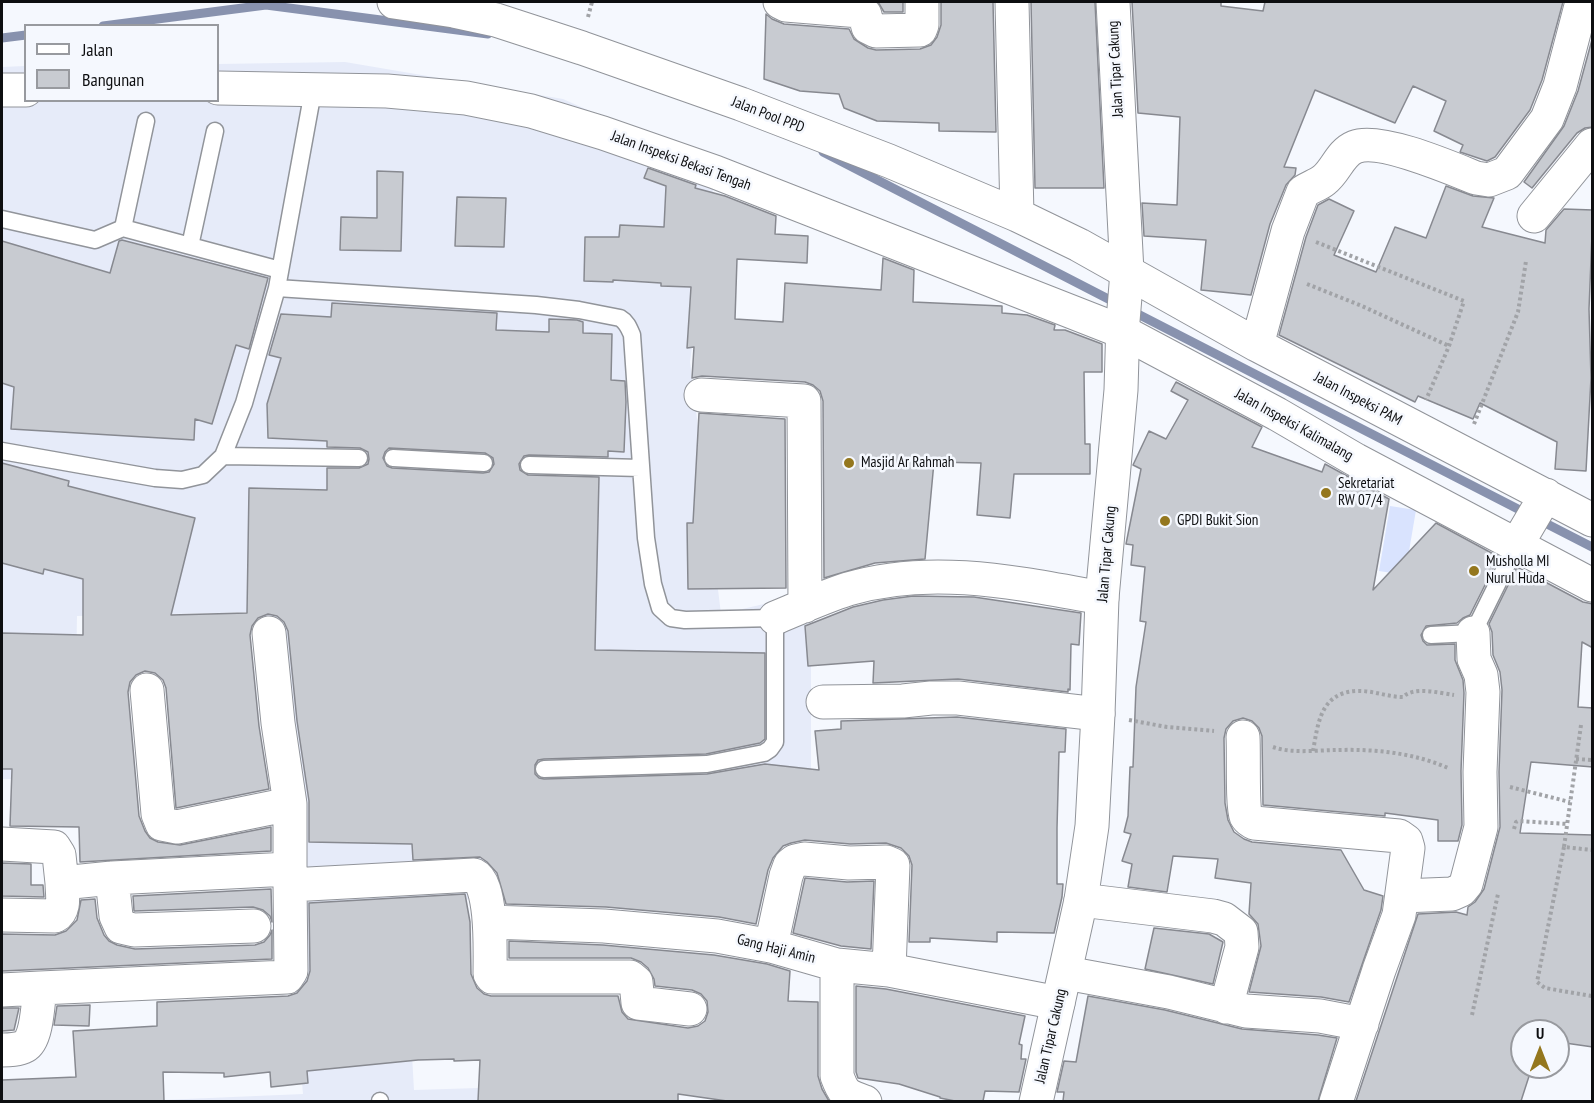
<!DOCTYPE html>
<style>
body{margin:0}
#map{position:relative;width:1594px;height:1103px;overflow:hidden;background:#f5f8fe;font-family:"PT Sans Narrow",sans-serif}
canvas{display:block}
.frame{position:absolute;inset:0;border:3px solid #0d0e10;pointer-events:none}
.legend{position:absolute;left:24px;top:24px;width:195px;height:78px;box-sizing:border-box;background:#f5f8fe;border:2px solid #989a9f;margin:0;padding:8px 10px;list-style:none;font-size:18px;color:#0d0e10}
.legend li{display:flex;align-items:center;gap:12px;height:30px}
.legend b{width:30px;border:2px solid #989a9f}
.north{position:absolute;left:1510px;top:1019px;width:60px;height:60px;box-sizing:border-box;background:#f5f8fe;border:2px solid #989a9f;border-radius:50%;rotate:0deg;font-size:16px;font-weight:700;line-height:24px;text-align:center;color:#0d0e10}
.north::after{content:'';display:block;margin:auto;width:21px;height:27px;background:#94771e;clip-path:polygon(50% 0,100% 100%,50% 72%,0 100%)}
</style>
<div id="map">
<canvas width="1594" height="1103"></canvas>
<div class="frame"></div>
<ul class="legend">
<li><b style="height:8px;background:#fff"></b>Jalan</li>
<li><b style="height:16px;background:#c8cbd1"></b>Bangunan</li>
</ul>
<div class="north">U</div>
</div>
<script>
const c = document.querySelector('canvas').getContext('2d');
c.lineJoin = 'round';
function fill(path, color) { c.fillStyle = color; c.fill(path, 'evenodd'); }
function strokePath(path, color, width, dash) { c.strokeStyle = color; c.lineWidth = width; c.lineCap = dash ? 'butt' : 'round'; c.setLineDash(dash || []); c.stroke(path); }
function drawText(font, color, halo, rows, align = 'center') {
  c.font = font + ' "PT Sans Narrow",sans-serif'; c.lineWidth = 5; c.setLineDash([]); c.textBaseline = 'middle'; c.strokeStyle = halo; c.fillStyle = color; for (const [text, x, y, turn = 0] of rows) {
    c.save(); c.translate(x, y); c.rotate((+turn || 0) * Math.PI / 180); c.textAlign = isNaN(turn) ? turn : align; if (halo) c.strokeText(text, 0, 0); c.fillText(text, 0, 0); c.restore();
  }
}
const built = new Path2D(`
 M345,62L563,99L716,167L690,362L721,614L811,593V793L515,888L404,915L414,1090L478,1088L479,1101H139L303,1094L261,612L77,616L74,779H2V67L25,66L26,100H218V64Z`);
const green = new Path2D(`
 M1390,506L1416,510L1405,575L1379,571Z`);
const stream = new Path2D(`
 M103,26L266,5L488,34
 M2,38L26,35
 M823,152L1118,304
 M1130,310L1592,547`);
const building = new Path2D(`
 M878,2H903V12H884Z
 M941,2H993L996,132L939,131V123L877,121L844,108L839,94L800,91L764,79L766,14L772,19L784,24L849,29L854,39L868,48L876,50L920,49L931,45L937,37L941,25Z
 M1031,2H1095L1104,188H1035Z
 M1132,2H1221V6L1263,11L1265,2H1563L1542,80L1530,110L1495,157L1487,161L1460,152L1463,145L1434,131L1446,101L1413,86L1395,123L1315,90L1284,167L1296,168L1295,175L1286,185L1270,224L1251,295L1201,290L1206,240L1144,236L1142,203L1177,205L1180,117L1138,113Z
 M1593,36V127L1585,128L1577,133L1532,188L1524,182L1564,126L1578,91Z
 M648,168L696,185L695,188L725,196L776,216L775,234L808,236L807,263L737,259L735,319L783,322L785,283L881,290L883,258L914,270L913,302L1002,306V313L1027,315L1055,325L1054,330H1065L1102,344V372H1084L1085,444H1090V474H1014L1010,518L977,515L981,463L934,462L925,559L875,563L824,578L823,401L820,391L813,385L805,382L702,376L692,378L694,347L687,348L691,287L661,286V283L613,280V282L584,281L585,237H619L620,225L664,227L666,186L644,178Z
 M377,171L403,172L401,251L340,250L341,217L377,218Z
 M1446,186L1473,196L1494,198L1482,227L1545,243L1546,230L1564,209L1593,210L1589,309L1591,378L1586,471L1555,469L1557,442L1480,403L1473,419L1418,396L1415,402L1279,335L1306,237L1318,205L1329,199L1354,211L1334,255L1376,272L1395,227L1426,238Z
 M457,197L506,198L504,247L455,246Z
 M122,240L268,278L249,349L236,345L212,424L195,419L194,440L11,429L14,387L2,383V241L110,273L119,241Z
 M332,303L497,313L496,330L549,332V319L577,320L583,322V333L612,334L611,380L625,381L626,402L624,452L608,451V457L529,455L524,456L519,464L520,470L528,475L599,477L595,650L765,653V739L760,743L706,754L544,759L538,760L535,765V774L539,778L544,779L707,774L765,764L819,770L815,731L841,729V721L957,717L1066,729L1065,752H1059L1057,828V884H1063L1062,897L1054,933L997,932V942L930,938V942H909L912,865L909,856L901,848L886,843L850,844L805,840L791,843L783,846L773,858L768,870L756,924L719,917L606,907L506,904L497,873L487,862L480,857L413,860L412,844L309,842V801L297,721L288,631L284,622L277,616L268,614L258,618L252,626L250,635L259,726L269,789L176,808L166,688L163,680L155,673L145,671L136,675L130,682L128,692L139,816L145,831L150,838L158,842L180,845L271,827V851L80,862L79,827L10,826L12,769H2V633L83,635V579L44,569L43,574L2,563V463L69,481L68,486L195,518L171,615L247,613L249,488L327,490V468H359L368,464L369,459L368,452L360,448L327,447V441L268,438L267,404L281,358L269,355L281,314L331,317ZM389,448L485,453L493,458L494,464L489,472L483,473L392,468L387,466L383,458L385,452Z
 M1176,382L1262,427L1252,447L1322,472L1325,464L1389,499L1373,590L1436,523L1499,557L1470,615L1463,618L1457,623L1426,626L1421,635L1423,641L1427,645L1455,644V660L1463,680L1464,693L1461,771L1462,825L1458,841H1438V820L1385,813V816L1263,805L1262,736L1259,728L1252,721L1243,718L1233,721L1226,729L1224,738L1225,803L1228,820L1234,832L1244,839L1252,842L1341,850L1364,890L1383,896L1381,910L1349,1002L1321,997L1249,992L1261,946L1258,924L1249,914L1251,883L1215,878L1218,859L1173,856L1167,892L1128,887L1132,864L1122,861L1131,834L1124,832L1128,816L1130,767H1133L1136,687L1146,622L1140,621L1145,567L1131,565L1133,545L1126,544L1141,469L1133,465L1149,431L1166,439L1188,400L1171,391Z
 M699,413L785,419L786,588L688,589L687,523H693Z
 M1517,567L1583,602L1593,604V648L1582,642L1578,707L1593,708V767L1531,762L1520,833L1593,835V1047L1558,1042V1031H1522V1067H1532L1521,1101H1356L1418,914L1456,912L1467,915L1468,907L1475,902L1484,889L1500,827L1499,772L1502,690L1500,672L1493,655L1492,632L1489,624Z
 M913,596L974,597L1081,613L1079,645L1071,644L1070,690L1068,689V692L958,679L873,683L874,661L808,666L805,626L853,607L883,600Z
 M2,863L31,864V885H43L44,897L2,896Z
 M805,878L847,882L874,881L871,949L841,946L793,933Z
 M271,889L272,922L270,916L263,910L253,907L134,911L133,896Z
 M465,894L470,922L471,974L477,988L484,994L491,996H618L622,1012L628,1019L688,1028L698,1026L705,1021L708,1012L707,1001L701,994L692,990L655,986L654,979L648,968L641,962L631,958H509V941L603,945L714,955L767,964L790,971L788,1001L818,1002V1076L822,1089L829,1101H727L678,1094V1101H478L480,1060L454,1061V1059L418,1060L307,1071L308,1083L271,1087L270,1072L224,1077V1073L163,1072L164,1101H2V1080L76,1077L73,1031L157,1026V1002L288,996L297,993L307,981L310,971L309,903Z
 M95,899L97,918L104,935L109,941L117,945L135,949L255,945L264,942L270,935L272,930V959L2,971V934L55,935L66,931L77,920L81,900Z
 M1154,928L1209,934L1223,942L1213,984L1145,969Z
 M856,986L886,989L1025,1016L1019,1044L1022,1045L1021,1059H1026L1019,1092L985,1091L983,1101H955L940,1098V1097L899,1084L858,1078L856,1072Z
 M1088,996L1165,1010L1242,1029L1318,1035L1337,1038L1318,1101H1063L1064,1092H1057L1064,1061L1076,1062Z
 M90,1005L89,1026L54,1025L57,1006Z
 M2,1008H19L14,1030L2,1031Z`);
const path = new Path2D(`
 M588,17L592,2
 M1316,242L1464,301L1449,346L1426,400
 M1307,284L1362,306L1449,346
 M1474,424L1518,312L1526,261
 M1129,720L1167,727L1214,731
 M1581,725L1564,847L1592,850
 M1273,747C1293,754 1317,750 1338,750C1376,749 1414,753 1448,768
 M1313,751C1318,724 1320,693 1356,691C1372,690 1387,697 1403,697C1414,686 1439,693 1454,695
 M1576,759L1592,760
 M1510,787L1570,802
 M1514,829L1516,822L1518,821L1568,824
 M1564,847L1537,982L1545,988L1592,996
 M1472,1015L1498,894`);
const lane = new Path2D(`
 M2,219L95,240L123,228L280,270
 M123,228L146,121
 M190,246L215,131
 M277,288L536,305L579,310L620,318C627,322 629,328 632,335L646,538L653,584L660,608L671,618L685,620L775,618V742L770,749L764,753L707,764L544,769
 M2,451L155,478L182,480L203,475L223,456L244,403L277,288L313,91
 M223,456L359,458
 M393,458L484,463
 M529,465L640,468
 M1431,635L1473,633L1516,546
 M380,1101V1102`);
const street = new Path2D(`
 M394,2L454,11L496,20L582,48L741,104L889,161L1017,215L1079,245L1257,345L1592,520
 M780,2L786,5L860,11L865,15L868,27L876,31L920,30L922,25V2
 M1012,2L1017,215
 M218,88L387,91L466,98L531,111L603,133L715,172L1123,332L1277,414L1356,460L1592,585
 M2,90H26
 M1534,216L1592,145
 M1257,345L1288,231L1303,192C1310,187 1318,185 1324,180C1336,171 1340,153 1355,147C1379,137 1451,168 1476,178L1489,180L1507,173L1547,119L1560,86L1582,2
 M701,395L804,401L805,606
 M1516,546L1546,495
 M775,618C799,608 823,597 848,589C932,564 1018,583 1102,598
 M269,633L278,723L290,804V885L474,875C493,884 490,955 490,974L492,977H630L636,982L638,1003L690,1009
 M147,690L158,814L162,824L177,827L290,804
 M823,702L903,701L931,698H958L1098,714
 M1243,737C1244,752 1242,806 1246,816C1248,820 1251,821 1254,823L1399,836L1406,841L1408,848L1399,915L1379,970L1336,1102
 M2,844L54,847L59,855L62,883
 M112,878L116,916L121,927L134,930L254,926
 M1402,896L1452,894L1461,890L1466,884L1481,827L1480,772L1483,692L1481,675L1474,659L1473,633
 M1081,900L1213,916L1224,919L1241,932L1242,947L1226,1007
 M2,915L55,916C66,910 62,894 62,883L112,878L289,869
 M490,922L604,926L717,936L771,946L837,965L889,970L1058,1003
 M771,946L786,876L790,865L795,861L804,859L849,863L886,862L893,865L889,970
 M837,965V1076C844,1095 846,1095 865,1102
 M1066,973L1169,992L1246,1011L1320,1016L1362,1024
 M40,988L287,977L291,971L290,885
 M2,990L40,988C38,1002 37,1040 25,1046C18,1050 9,1050 2,1050`);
const secondary = new Path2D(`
 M1036,1102L1081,900L1092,826L1098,714L1102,598L1121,390L1123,321L1127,272L1113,2`);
const markers = [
 [849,463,6,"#94771e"],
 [1326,493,6,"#94771e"],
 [1165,521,6,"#94771e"],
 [1474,571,6,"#94771e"]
];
const streetNames = [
 ["Jalan Tipar Cakung",1116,69,-93],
 ["Jalan Pool PPD",768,115,21],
 ["Jalan Inspeksi Bekasi Tengah",681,161,20],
 ["Jalan Inspeksi PAM",1358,399,28],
 ["Jalan Inspeksi Kalimalang",1294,425,29],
 ["Jalan Tipar Cakung",1107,554,-85],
 ["Gang Haji Amin",776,949,14],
 ["Jalan Tipar Cakung",1051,1036,-77]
];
const poiNames = [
 ["Masjid Ar Rahmah",861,463],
 ["Sekretariat",1338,484],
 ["RW 07/4",1338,501],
 ["GPDI Bukit Sion",1177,521],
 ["Musholla MI",1486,562],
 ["Nurul Huda",1486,579]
];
fill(built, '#e6ebf9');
fill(green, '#d9e3fe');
strokePath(stream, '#8892ae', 9);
fill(building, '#c8cbd1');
strokePath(building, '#878990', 1.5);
strokePath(lane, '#91949a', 19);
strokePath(street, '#91949a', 35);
strokePath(secondary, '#91949a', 35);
strokePath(path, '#a1a3a7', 4, [3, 3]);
strokePath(lane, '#fff', 16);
strokePath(street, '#fff', 33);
strokePath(secondary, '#fff', 33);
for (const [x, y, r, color] of markers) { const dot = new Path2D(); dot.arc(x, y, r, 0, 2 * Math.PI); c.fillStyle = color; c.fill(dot); strokePath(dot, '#f5f8fe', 2); }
drawText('15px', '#0d0e10', '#f5f8fe', streetNames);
drawText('15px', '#0d0e10', '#f5f8fe', poiNames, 'left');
</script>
